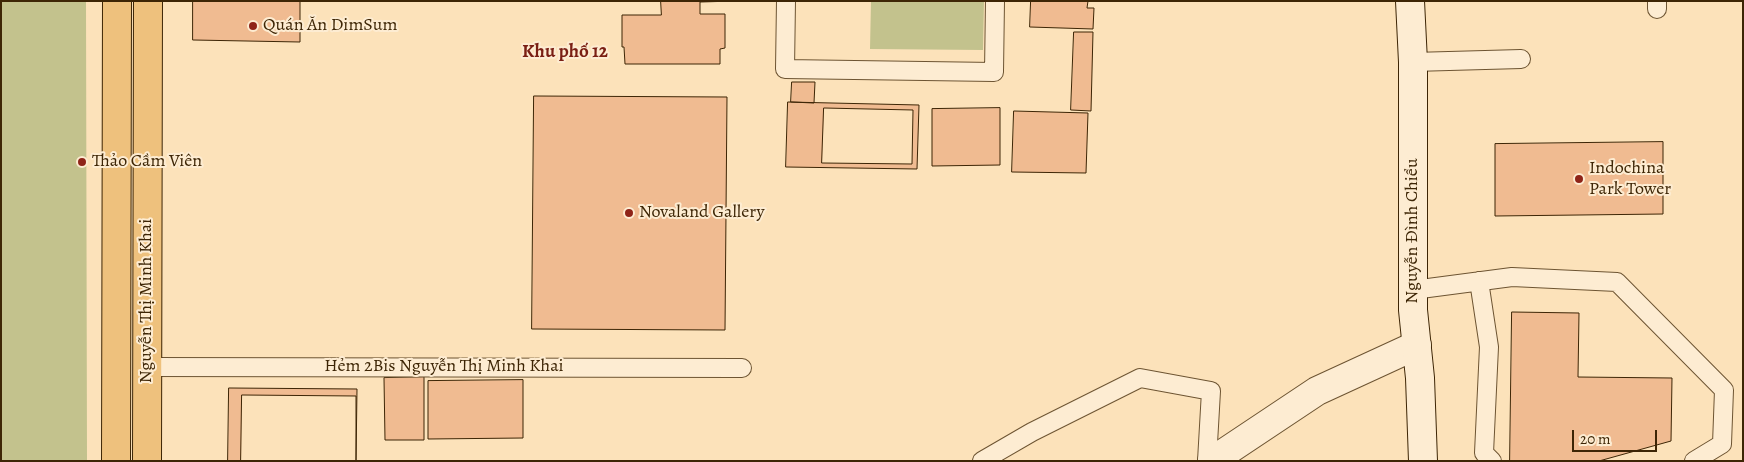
<!DOCTYPE html>
<meta charset="utf-8">
<style>
body{margin:0}
#map{position:relative;width:1744px;height:462px;overflow:hidden;background:#fce2ba;font-family:Alegreya,serif}
canvas{display:block}
.frame{position:absolute;inset:0;border:2px solid #3d2505;pointer-events:none}
.scale{position:absolute;left:1572px;top:430px;width:85px;height:22px;box-sizing:border-box;border:2px solid #3d2505;border-top:0;padding-left:6px;font-size:15px;line-height:18px;white-space:nowrap;color:#3d2505;-webkit-text-stroke:4px #fdecd2;paint-order:stroke}
</style>
<div id="map">
<canvas width="1744" height="462"></canvas>
<div class="frame"></div>
<div class="scale">20 m</div>
</div>
<script>
const c = document.querySelector('canvas').getContext('2d');
c.lineJoin = 'round';
function fill(path, color) { c.fillStyle = color; c.fill(path, 'evenodd'); }
function strokePath(path, color, width, dash) { c.strokeStyle = color; c.lineWidth = width; c.lineCap = dash ? 'butt' : 'round'; c.setLineDash(dash || []); c.stroke(path); }
function drawText(font, color, halo, rows, align = 'center') {
  c.font = font + ' Alegreya,serif'; c.lineWidth = 4; c.setLineDash([]); c.textBaseline = 'middle'; c.strokeStyle = halo; c.fillStyle = color; for (const [text, x, y, turn = 0] of rows) {
    c.save(); c.translate(x, y); c.rotate((+turn || 0) * Math.PI / 180); c.textAlign = isNaN(turn) ? turn : align; if (halo) c.strokeText(text, 0, 0); c.fillText(text, 0, 0); c.restore();
  }
}
const green = new Path2D(`
 M1,1H86L87,461H1Z
 M871,1H984L983,50L870,49Z`);
const building = new Path2D(`
 M193,1H300V42L193,40Z
 M661,1H735L700,2V14H725V48L720,49V64H625L624,47H622V15H661Z
 M1031,1H1088L1087,8H1094L1093,29L1030,27Z
 M1074,32H1093L1091,111L1071,110Z
 M792,82H815L814,103L791,102Z
 M534,96L727,97L725,330L532,329Z
 M788,102L919,105L917,169L786,167Z
 M824,108L913,110L912,164L822,163Z
 M1000,108V165L932,166V109Z
 M1014,111L1088,113L1086,173L1012,172Z
 M1663,142V214L1495,216V144Z
 M1512,312L1579,313L1578,377L1672,378L1671,441L1599,461H1510Z
 M424,377V440H385L384,378Z
 M523,380V438L428,439V381Z
 M229,388L357,389L356,461H228Z
 M242,395L356,396V461H241Z`);
const lane = new Path2D(`
 M786,1L785,69L994,72L995,1
 M1657,9V1
 M1413,62L1521,59
 M1479,281L1489,347L1484,453L1492,461
 M1413,290L1512,277L1617,282L1724,390L1722,444L1694,461
 M147,367L742,368
 M982,461L1032,432L1140,378L1211,391L1207,461`);
const street = new Path2D(`
 M1212,461L1317,391L1417,345`);
const secondary = new Path2D(`
 M1410,1L1413,62V310L1420,378L1423,461`);
const primary = new Path2D(`
 M116,461L117,1
 M147,461L148,1`);
const markers = [
 [253,26,5,"#8f2418"],
 [82,162,5,"#8f2418"],
 [1579,179,5,"#8f2418"],
 [629,213,5,"#8f2418"]
];
const poiNames = [
 ["Quán Ăn DimSum",263,26],
 ["Thảo Cầm Viên",92,162],
 ["Indochina",1589,169],
 ["Park Tower",1589,190],
 ["Novaland Gallery",639,213]
];
const streetNames = [
 ["Nguyễn Đình Chiểu",1413,231,-90],
 ["Nguyễn Thị Minh Khai",147,301,-90],
 ["Hẻm 2Bis Nguyễn Thị Minh Khai",444,367]
];
const neighbourhoodNames = [
 ["Khu phố 12",565,52]
];
fill(green, '#c3c28d');
fill(building, '#f0bb91');
strokePath(building, '#3d2505', 1);
strokePath(lane, '#6d5432', 20);
strokePath(street, '#6d5432', 30);
strokePath(secondary, '#3d2505', 30);
strokePath(primary, '#3d2505', 30);
strokePath(lane, '#fdecd2', 18);
strokePath(street, '#fdecd2', 28);
strokePath(secondary, '#fdecd2', 28);
strokePath(primary, '#eec17d', 28);
for (const [x, y, r, color] of markers) { const dot = new Path2D(); dot.arc(x, y, r, 0, 2 * Math.PI); c.fillStyle = color; c.fill(dot); strokePath(dot, '#fdecd2', 2); }
drawText('18px', '#3d2505', '#fdecd2', poiNames, 'left');
drawText('18px', '#3d2505', '#fdecd2', streetNames);
drawText('bold 19px', '#7a1f14', '#fdecd2', neighbourhoodNames);
</script>
